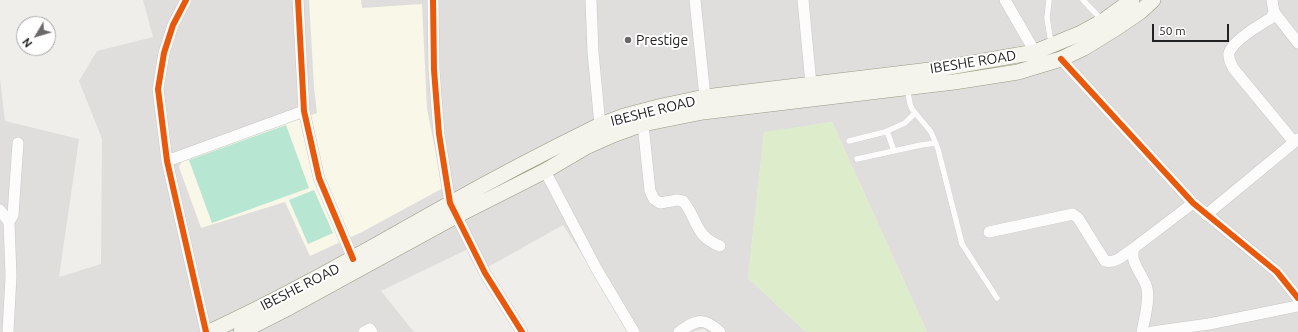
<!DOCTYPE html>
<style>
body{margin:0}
#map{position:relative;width:1298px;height:332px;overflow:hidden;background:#f0eeeb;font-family:Ubuntu,sans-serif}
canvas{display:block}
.north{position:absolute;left:16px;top:16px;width:40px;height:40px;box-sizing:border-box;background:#fff;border:1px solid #a7a7a7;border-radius:50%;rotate:232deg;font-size:11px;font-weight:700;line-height:16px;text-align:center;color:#222}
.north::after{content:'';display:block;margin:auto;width:14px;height:18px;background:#6a6968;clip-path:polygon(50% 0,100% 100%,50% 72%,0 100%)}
.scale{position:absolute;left:1152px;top:24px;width:77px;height:18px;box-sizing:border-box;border:2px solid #222;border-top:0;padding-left:5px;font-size:12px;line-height:14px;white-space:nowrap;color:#222;-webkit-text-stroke:3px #fff;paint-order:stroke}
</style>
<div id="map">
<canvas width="1298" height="332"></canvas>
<div class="north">N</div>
<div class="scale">50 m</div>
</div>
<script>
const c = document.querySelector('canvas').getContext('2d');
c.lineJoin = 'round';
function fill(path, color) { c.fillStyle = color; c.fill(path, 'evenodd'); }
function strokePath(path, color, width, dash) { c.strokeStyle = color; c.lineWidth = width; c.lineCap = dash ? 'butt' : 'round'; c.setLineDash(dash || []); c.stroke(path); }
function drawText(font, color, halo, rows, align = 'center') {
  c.font = font + ' Ubuntu,sans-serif'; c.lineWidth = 4; c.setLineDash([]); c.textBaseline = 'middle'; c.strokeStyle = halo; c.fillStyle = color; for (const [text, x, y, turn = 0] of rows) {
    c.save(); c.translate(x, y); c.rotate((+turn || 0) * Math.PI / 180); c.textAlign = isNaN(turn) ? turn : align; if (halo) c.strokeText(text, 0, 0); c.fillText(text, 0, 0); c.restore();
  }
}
const residential = new Path2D(`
 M143,0H1298V332H927L832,122L764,133L748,278L806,332H707L704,329L691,332H632L563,225L488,267L468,249L381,291L414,332H0V78L5,121L79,139L59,277L101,264L102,139L79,81L97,51L153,37Z`);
const education = new Path2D(`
 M309,0H361L362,8L422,4L427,109L443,188L362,232L310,256L285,202L201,228L179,167L182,160L317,113L314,87Z`);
const grass = new Path2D(`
 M832,122L927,332H806L748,278L764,132Z`);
const pitch = new Path2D(`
 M286,125L309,188L212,223L189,160Z
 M314,190L333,233L308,244L289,200Z`);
const lane = new Path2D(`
 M1049,0L1047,18L1051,43
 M1083,0L1102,20
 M907,87L910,104L912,109L931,132L938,149L962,244L997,298
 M887,131L894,151
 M849,141L885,132L905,123L915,113
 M857,159L921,145L936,143`);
const street = new Path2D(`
 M186,0L173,25L164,53L158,89L167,161L206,332
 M298,0L304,111L319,178L353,259
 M433,0L434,70L439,134L450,203L485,273L522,332
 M591,0L593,52L600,125
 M695,0L705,97
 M803,0L811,84
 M1005,0L1035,52
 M1272,0L1274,12L1271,18C1260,25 1233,40 1229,53C1228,59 1231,63 1233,68L1294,142
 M1274,12L1298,43
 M1061,59L1193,203L1277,272L1298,298
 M643,124L650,191L654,199L660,203L677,200L683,201C698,219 694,236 720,246
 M167,161L304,111
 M545,171L596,268L634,332
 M0,210L9,222
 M1206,215L1298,139
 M989,232L1073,214L1078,218L1105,261C1115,264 1125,254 1134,248
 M8,332L11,276L9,222L13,215L18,143
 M364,332L370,329L372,332
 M679,332C696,320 703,316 720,332
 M1142,332C1144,320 1151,297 1146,285C1142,274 1129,261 1134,248L1193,203
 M1152,332L1209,324L1298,306`);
const secondary = new Path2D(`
 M209,332C292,294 370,248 449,204C499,176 549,150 600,125L624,116L662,106L705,97L938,69L1035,52L1079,34L1103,21L1132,0
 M241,332L290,307L458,215L545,171L586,147L613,135L643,124L703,112L954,82L1018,72L1061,59L1084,48L1118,27L1140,12L1153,0`);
const cycleway = new Path2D(`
 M186,0L173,25L164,53L158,89L167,161L206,332
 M298,0L304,111L319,178L353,259
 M433,0L434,70L439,134L450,203L485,273L522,332
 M1061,59L1193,203L1277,272L1298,298`);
const markers = [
 [628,40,4,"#6a6968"]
];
const poiNames = [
 ["Prestige",636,40]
];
const streetNames = [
 ["IBESHE ROAD",973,62,-9],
 ["IBESHE ROAD",653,111,-14],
 ["IBESHE ROAD",300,287,-27]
];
fill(residential, '#dfdedc');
fill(education, '#f8f7e8');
fill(grass, '#ddeccb');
fill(pitch, '#b7e6d2');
strokePath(lane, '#c9c8c7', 6);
strokePath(street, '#c9c8c7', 12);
strokePath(secondary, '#999a82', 16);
strokePath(lane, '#fdfcfc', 5.5);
strokePath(street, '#fdfcfc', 11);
strokePath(secondary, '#f4f4ed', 15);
strokePath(cycleway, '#e8590c', 6);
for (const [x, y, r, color] of markers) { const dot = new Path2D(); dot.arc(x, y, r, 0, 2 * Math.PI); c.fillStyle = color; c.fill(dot); strokePath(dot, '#fff', 1.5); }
drawText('14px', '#222', '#fff', poiNames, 'left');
drawText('14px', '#222', '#fff', streetNames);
</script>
